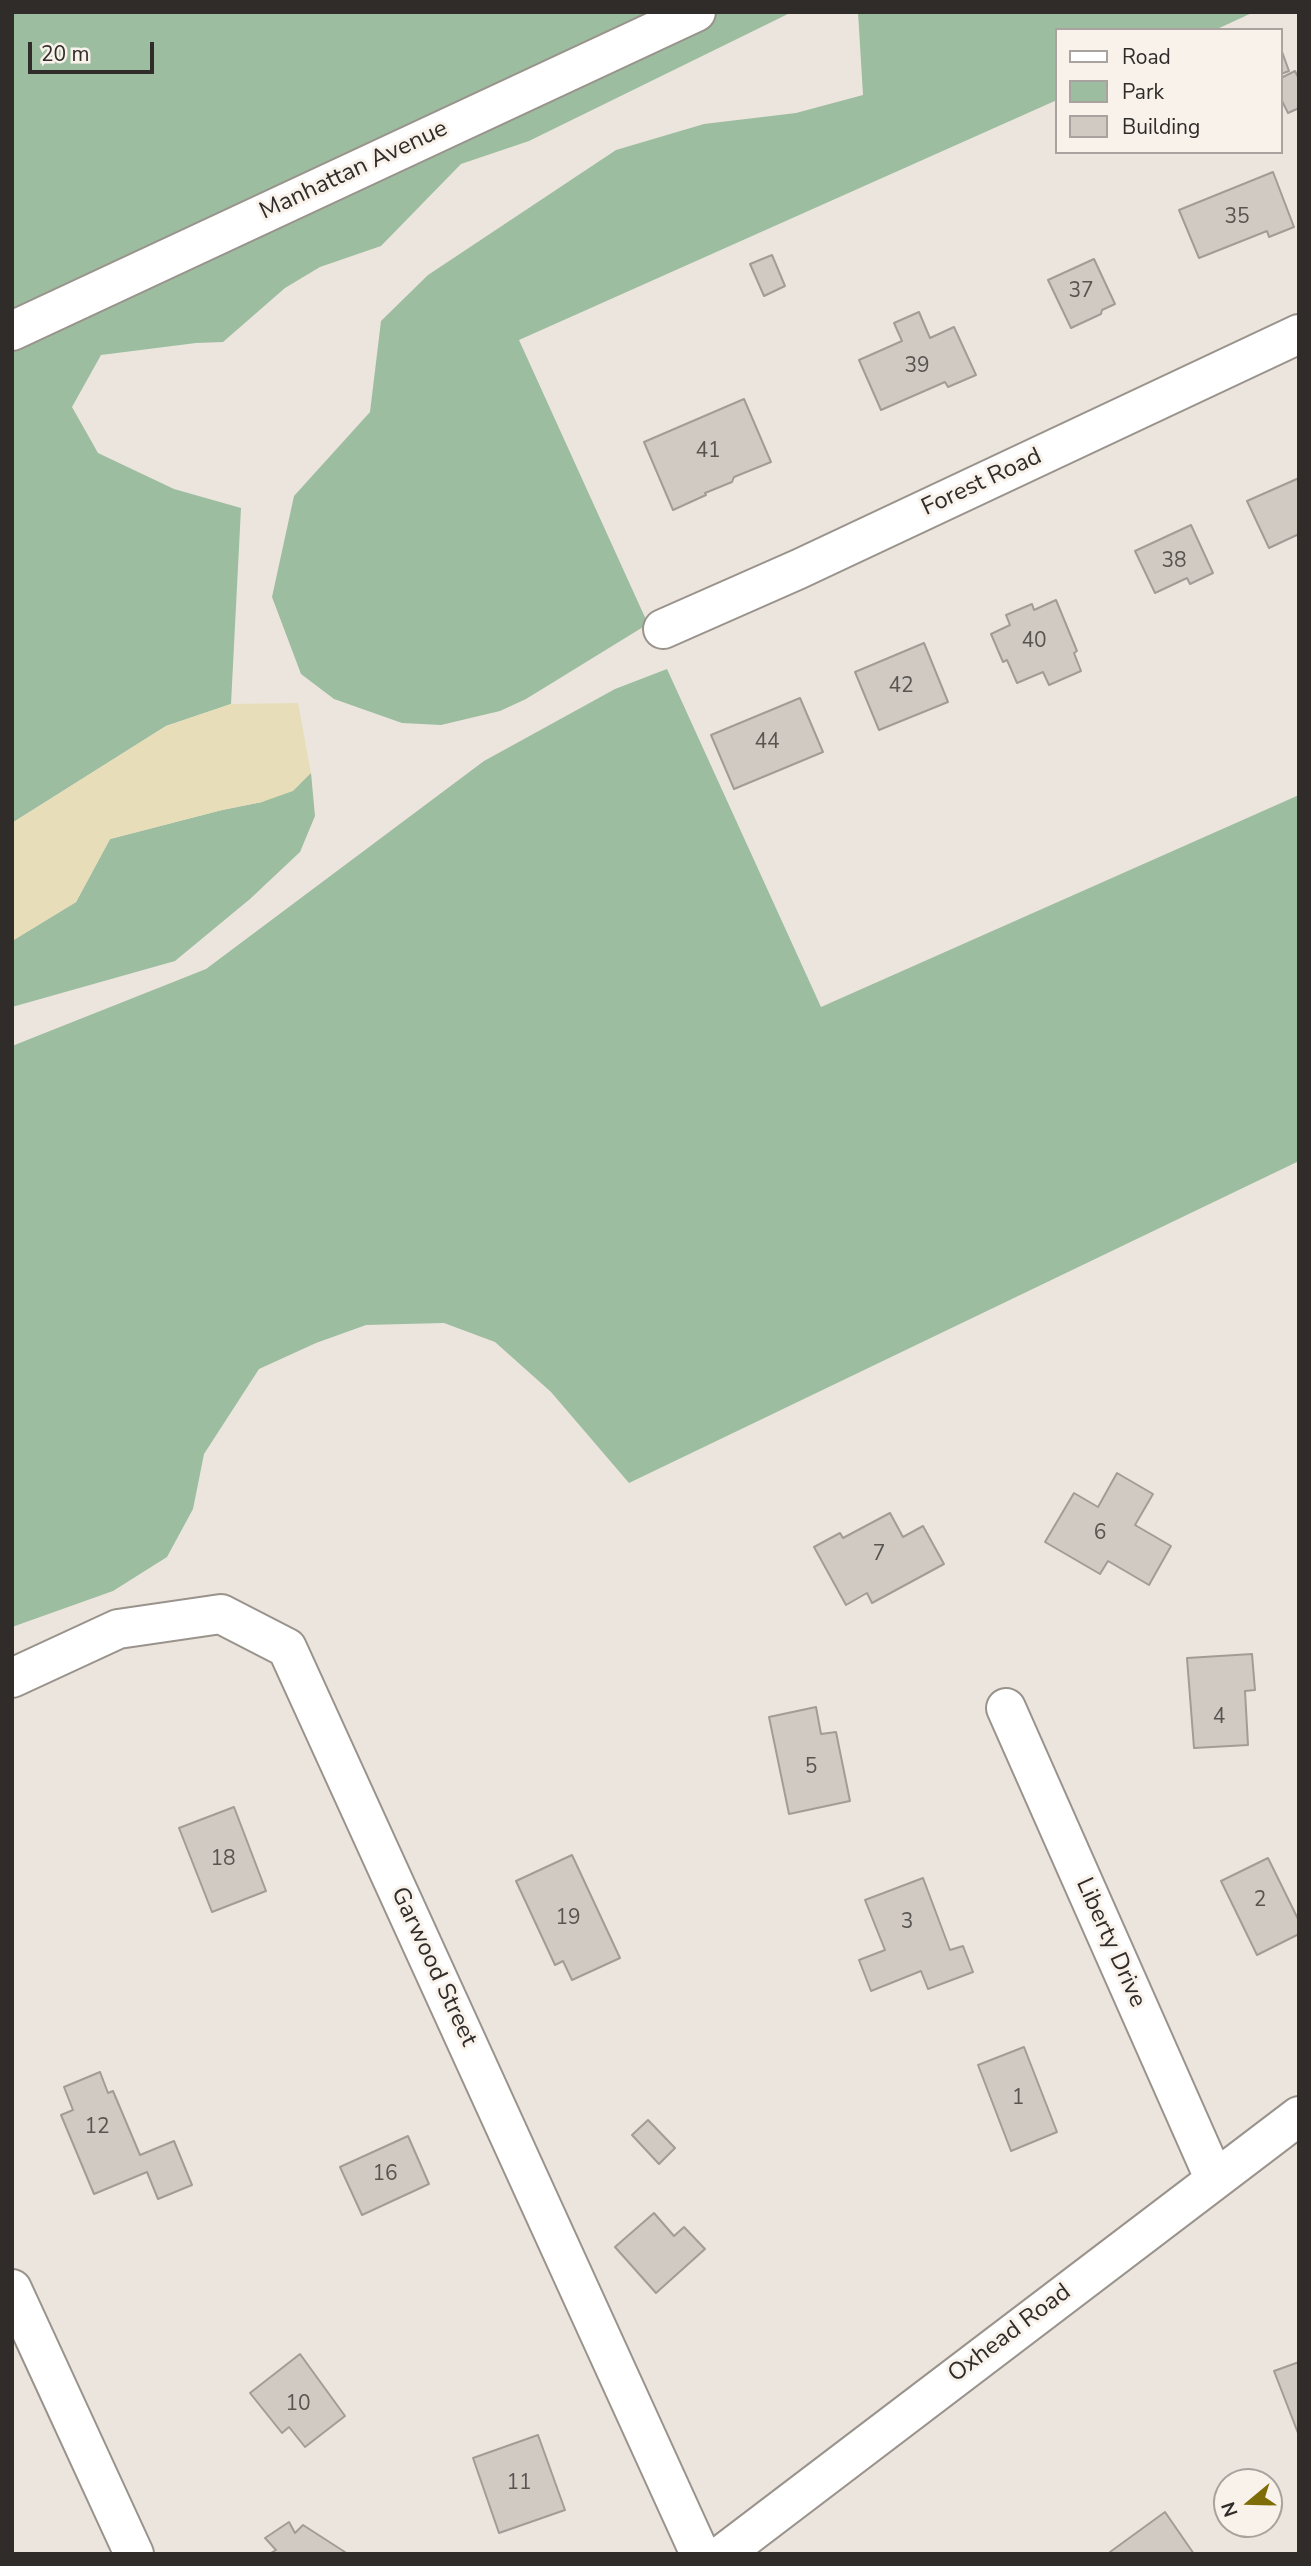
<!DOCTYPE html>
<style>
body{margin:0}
#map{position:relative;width:1311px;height:2566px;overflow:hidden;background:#ece5de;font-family:"Nunito Sans",sans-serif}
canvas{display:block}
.frame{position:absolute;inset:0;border:14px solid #2f2c2a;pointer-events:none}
.legend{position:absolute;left:1055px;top:28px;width:228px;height:126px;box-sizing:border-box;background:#f9f2eb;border:2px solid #a8a39e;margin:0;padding:9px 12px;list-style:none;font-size:21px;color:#2f2c2a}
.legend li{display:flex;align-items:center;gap:14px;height:35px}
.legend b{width:35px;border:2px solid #a8a39e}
.north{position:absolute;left:1213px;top:2468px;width:70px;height:70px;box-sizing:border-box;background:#f9f2eb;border:2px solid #a8a39e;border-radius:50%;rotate:251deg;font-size:19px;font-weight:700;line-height:28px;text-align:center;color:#2f2c2a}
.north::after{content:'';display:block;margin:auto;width:24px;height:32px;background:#7e6c07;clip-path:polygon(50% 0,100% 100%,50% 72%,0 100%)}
.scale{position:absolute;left:28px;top:42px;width:126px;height:32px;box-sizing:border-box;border:4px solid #2f2c2a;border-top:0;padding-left:9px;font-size:21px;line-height:24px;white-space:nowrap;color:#2f2c2a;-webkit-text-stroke:5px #f9f2eb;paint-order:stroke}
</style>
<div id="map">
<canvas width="1311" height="2566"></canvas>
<div class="frame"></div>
<ul class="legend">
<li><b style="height:9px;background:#fff"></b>Road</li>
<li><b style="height:19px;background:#9cbd9f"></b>Park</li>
<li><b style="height:19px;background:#d1cac3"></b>Building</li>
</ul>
<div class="north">N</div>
<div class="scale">20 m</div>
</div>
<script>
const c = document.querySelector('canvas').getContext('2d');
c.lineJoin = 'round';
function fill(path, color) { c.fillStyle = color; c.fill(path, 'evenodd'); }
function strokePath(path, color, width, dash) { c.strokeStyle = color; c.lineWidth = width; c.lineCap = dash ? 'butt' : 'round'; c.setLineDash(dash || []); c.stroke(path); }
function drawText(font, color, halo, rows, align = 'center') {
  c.font = font + ' "Nunito Sans",sans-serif'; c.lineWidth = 6; c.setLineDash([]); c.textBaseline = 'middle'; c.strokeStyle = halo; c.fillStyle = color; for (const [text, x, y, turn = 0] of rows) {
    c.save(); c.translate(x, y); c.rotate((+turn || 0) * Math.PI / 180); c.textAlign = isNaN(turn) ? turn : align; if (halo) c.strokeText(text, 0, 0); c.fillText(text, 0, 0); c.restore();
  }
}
const green = new Path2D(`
 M12,12H792L529,141L461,164L381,246L320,267L285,288L223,342L196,343L101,355L72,407L98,453L174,489L241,508L231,704L166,726L12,823Z
 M858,12H1254L1215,30H1057V100L519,340L648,624L526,699L500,711L441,725L402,723L334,699L301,674L272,597L294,496L370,412L381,321L428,275L616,150L704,124L796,113L863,95Z
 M667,669L821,1007L1299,795V1161L629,1483L551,1392L495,1342L444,1323L366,1325L316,1343L259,1369L204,1454L193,1509L167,1557L113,1591L12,1627V1046L206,969L484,761L615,689Z
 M311,773L315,816L300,852L250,899L175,961L12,1007V941L76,902L110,839L222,810L262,802Z`);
const sand = new Path2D(`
 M298,703L311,773L293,791L262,802L222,810L110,839L76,902L12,941V823L166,726L231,704Z`);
const building = new Path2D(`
 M1281,49L1289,71L1281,74Z
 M1295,71L1299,79V108L1288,113L1281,99V78Z
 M1273,172L1294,227L1269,237L1267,231L1199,258L1179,210Z
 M772,255L785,286L764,296L750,264Z
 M1094,259L1115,304L1102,310L1101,314L1071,328L1048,280Z
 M919,312L930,338L954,327L976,375L948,387L945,382L881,410L859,360L902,341L894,323Z
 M744,399L771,462L734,477L732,482L705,493L706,495L673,510L644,442Z
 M1299,478V534L1269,548L1247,501Z
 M1191,525L1213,573L1190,584L1187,578L1155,593L1135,551Z
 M1056,600L1077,651L1074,653L1081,671L1049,685L1043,672L1017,683L1007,660L1003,662L991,634L1010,625L1006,615L1032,604L1034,610Z
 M924,643L948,702L879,730L855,672Z
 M800,698L823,752L734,789L711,735Z
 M1117,1473L1153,1494L1135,1525L1171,1546L1149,1585L1108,1561L1100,1574L1045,1542L1074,1493L1098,1507Z
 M890,1513L903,1537L923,1526L944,1564L872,1603L867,1593L846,1605L814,1547L840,1533L843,1538Z
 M1252,1654L1255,1690L1245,1691L1248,1745L1194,1748L1187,1658Z
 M816,1707L821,1734L836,1732L850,1801L789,1814L769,1717Z
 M234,1807L266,1891L212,1912L179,1828Z
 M572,1855L620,1958L572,1980L563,1961L555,1965L516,1881Z
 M1268,1858L1299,1921V1934L1257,1955L1221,1881Z
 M923,1878L950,1950L963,1946L973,1972L928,1989L921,1971L871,1991L859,1960L885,1950L865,1900Z
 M1024,2047L1057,2132L1011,2151L978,2065Z
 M100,2072L108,2093L113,2091L140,2155L174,2141L192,2185L158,2199L147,2172L94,2194L61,2115L73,2110L64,2087Z
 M648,2120L675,2148L659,2164L632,2135Z
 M408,2136L429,2184L362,2215L340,2167Z
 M654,2213L674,2236L684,2227L705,2249L656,2293L615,2247Z
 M300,2354L345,2416L305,2447L289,2427L282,2433L250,2393Z
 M1299,2362V2433H1298L1274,2371Z
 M538,2435L565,2510L499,2533L473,2458Z
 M1165,2512L1194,2554H1111L1110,2552Z
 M289,2522L295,2533L303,2525L348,2554H269L276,2550L265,2538Z`);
const minor = new Path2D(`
 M12,331L696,12
 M663,629L799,569L1299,334
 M12,1678L118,1629L221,1614L287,1648L700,2554
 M1006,1708L1214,2178
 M12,2289L134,2554
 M723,2554L1299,2116`);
const numberNames = [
 ["35",1237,218],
 ["37",1081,292],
 ["39",917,367],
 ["41",708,452],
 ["38",1174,562],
 ["40",1034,642],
 ["42",901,687],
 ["44",767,743],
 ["6",1100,1534],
 ["7",879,1555],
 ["4",1219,1718],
 ["5",811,1768],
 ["18",223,1860],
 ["2",1260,1901],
 ["19",568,1919],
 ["3",907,1923],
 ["1",1018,2099],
 ["12",97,2128],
 ["16",385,2175],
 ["10",298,2405],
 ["11",519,2484]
];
const streetNames = [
 ["Manhattan Avenue",354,171,-25],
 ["Forest Road",982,483,-25],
 ["Liberty Drive",1110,1943,66],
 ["Garwood Street",433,1967,65],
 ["Oxhead Road",1010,2334,-37]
];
fill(green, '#9cbd9f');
fill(sand, '#e7ddb8');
fill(building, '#d1cac3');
strokePath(building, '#a39c96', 2);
strokePath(minor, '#99938c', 42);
strokePath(minor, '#fff', 38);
drawText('21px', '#585450', null, numberNames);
drawText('24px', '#2f2c2a', '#f9f2eb', streetNames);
</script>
